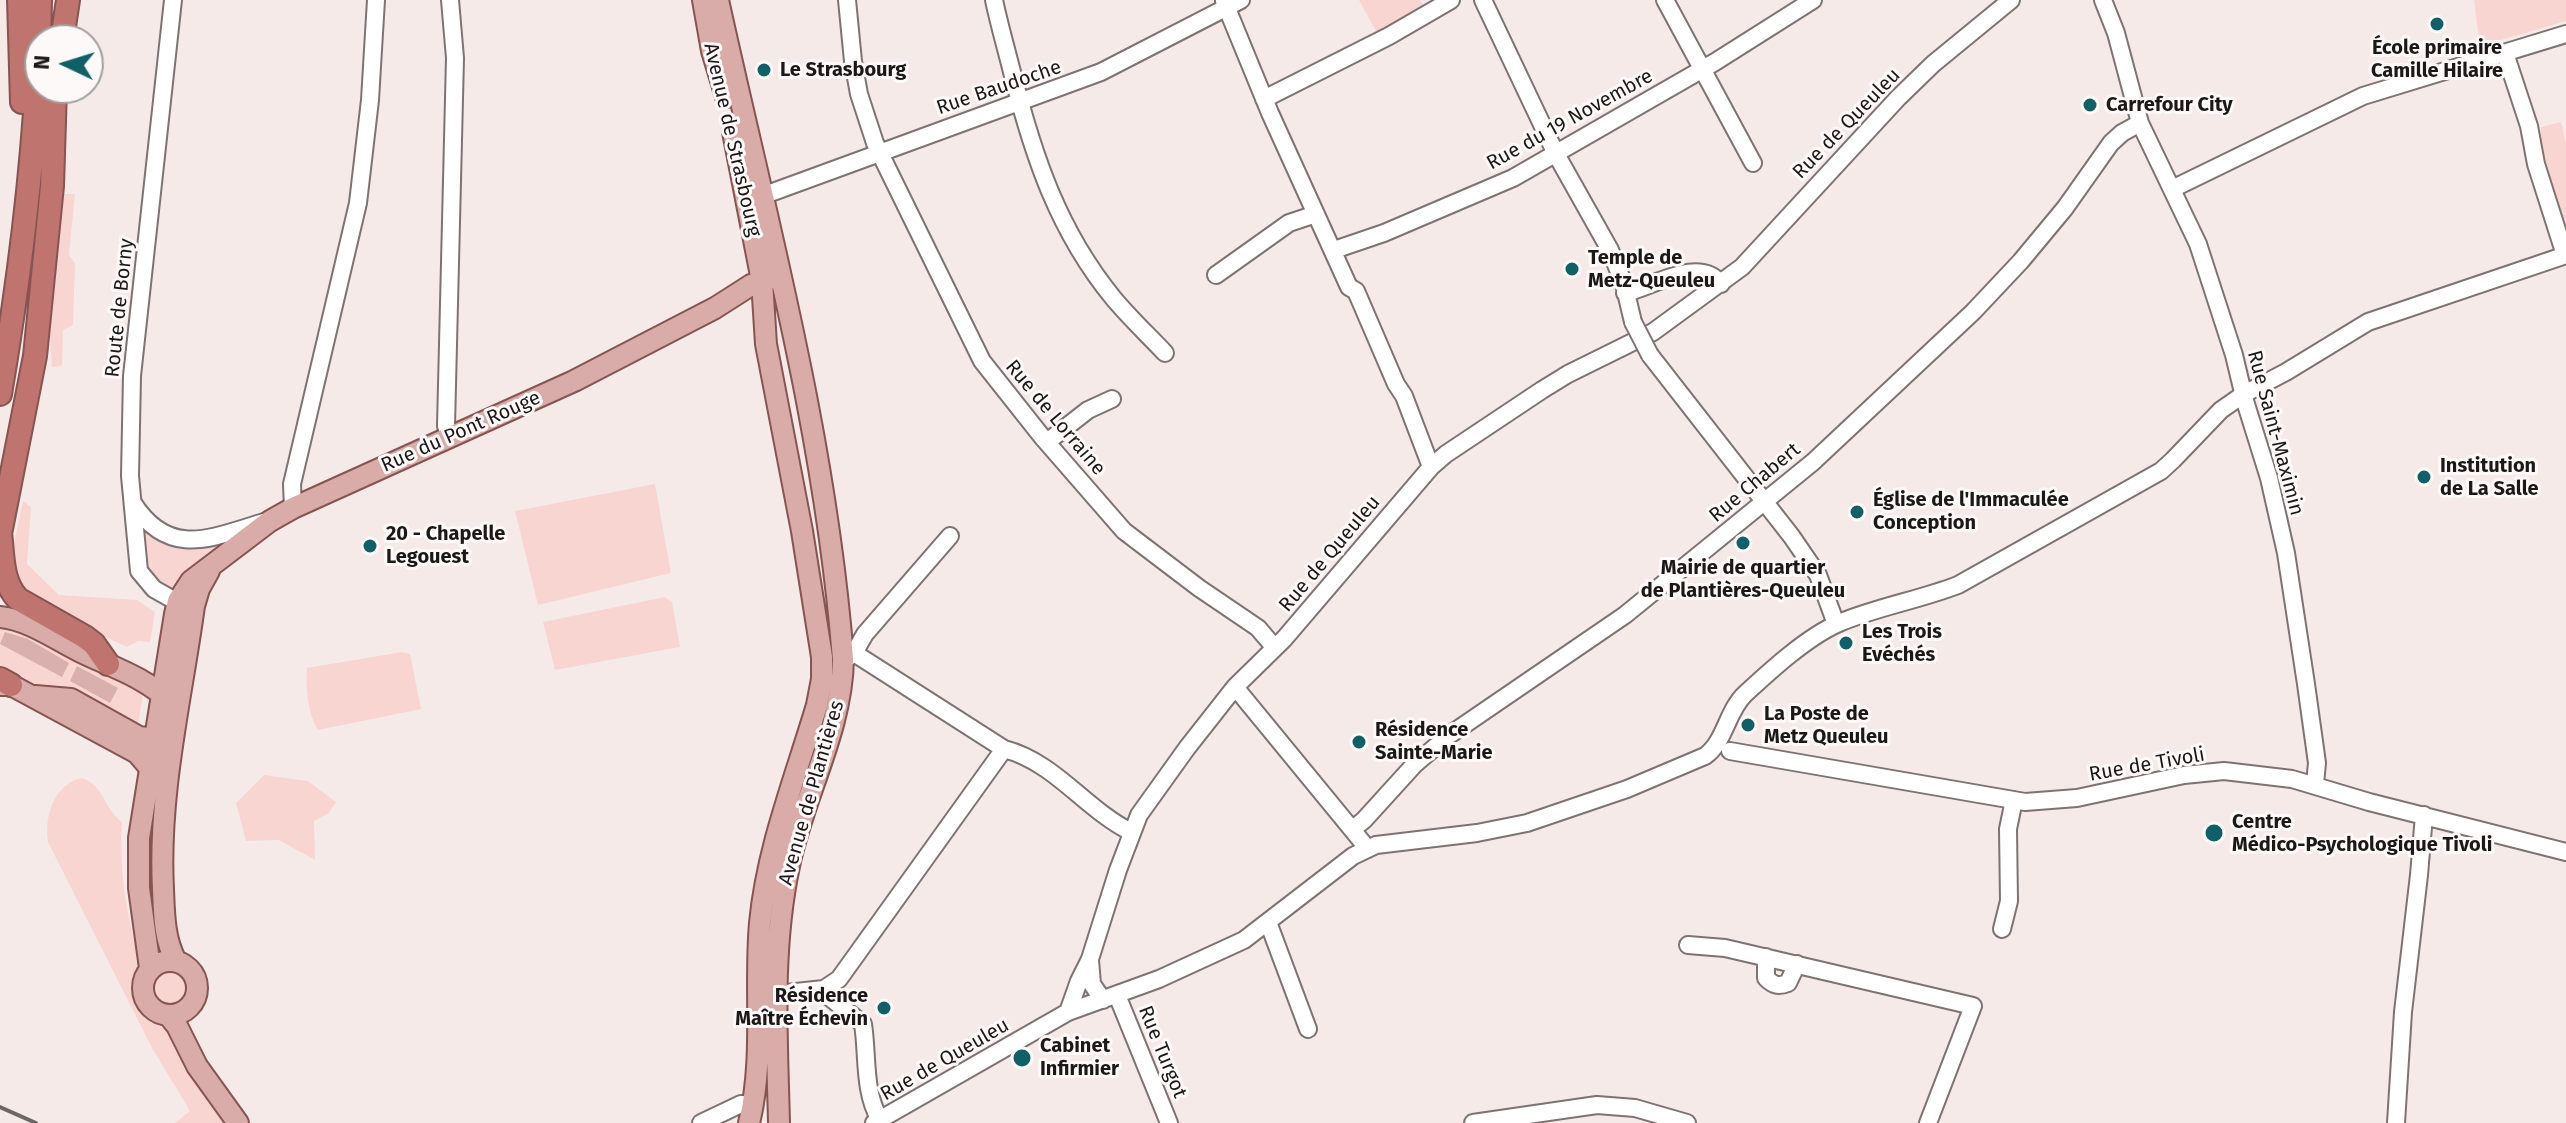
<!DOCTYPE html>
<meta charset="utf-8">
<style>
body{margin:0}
#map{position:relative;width:2566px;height:1123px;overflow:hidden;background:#f6eae9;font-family:"Fira Sans",sans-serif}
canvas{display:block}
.north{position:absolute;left:24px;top:24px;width:80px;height:80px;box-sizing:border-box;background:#fef9f9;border:2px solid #a49f9f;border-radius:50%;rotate:274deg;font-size:22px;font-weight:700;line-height:32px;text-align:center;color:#1c1818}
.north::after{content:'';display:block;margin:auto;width:28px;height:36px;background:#106167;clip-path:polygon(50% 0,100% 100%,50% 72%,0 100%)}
</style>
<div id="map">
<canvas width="2566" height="1123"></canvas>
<div class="north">N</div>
</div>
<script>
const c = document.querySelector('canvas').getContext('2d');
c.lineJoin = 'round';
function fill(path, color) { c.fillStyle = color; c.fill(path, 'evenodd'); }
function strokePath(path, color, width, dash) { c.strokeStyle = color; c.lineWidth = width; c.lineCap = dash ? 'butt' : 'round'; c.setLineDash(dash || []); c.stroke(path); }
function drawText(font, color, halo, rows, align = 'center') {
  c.font = font + ' "Fira Sans",sans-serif'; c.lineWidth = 6; c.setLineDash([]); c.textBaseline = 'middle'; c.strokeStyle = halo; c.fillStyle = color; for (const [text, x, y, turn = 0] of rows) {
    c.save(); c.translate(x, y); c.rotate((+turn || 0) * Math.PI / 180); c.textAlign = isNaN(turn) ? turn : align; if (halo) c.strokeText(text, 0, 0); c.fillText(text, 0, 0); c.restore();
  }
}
const green = new Path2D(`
 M1359,0H1420L1425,8L1378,35Z
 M2474,0H2566V21L2480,46Z
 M2561,122L2566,144V233L2540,155L2541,127Z
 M64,194H75L69,255L75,263L73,325L63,330L62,366L52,367L49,323Z
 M655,484L671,573L538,605L515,511Z
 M23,501L31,507L27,564L59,595L137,600L155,612L150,642L138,641L127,647L75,623L19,590L13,573L12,552Z
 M141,524C188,551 188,552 239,533C228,543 178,595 165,589C158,586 151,577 146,572Z
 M665,597L672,602L680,647L555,670L543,622Z
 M0,625L24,627L143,694L137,731L41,691L0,669Z
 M402,652L410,654L421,709L318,730C308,714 305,687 307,668Z
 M264,775L308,781L336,802L329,813L314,821L315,860L279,840L246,841L236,803Z
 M81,778C104,784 103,808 122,822C119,872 126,911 139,958L144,964L135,986L139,1005L170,1032L198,1084L226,1123H175L190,1111L152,1048L48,842C44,818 53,785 81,778Z
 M152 988a18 18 0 1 1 36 0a18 18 0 1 1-36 0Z`);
const water = new Path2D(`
 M5,632L28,639L69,663L62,677L0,644Z
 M77,666L118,688L110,703L70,681Z`);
const minor = new Path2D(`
 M173,0L132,376L130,476L139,571L154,589L170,598L189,605
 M847,0L853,61L859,94L875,143L982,361L1043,438L1124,531L1199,588L1258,628L1275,648
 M994,0C999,24 1006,48 1012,72C1033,155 1058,231 1114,299C1130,318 1148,335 1165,353
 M1483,0L1556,154L1610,250L1624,284L1633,322
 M1665,0L1753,163
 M2103,0L2116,33L2140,123L2198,244L2234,355L2245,401L2269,478L2286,553L2306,684L2317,763L2315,784
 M1224,1L1270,113L1349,287L1356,291L1396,384L1404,396L1431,467
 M2505,53L2529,126L2536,164L2565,255
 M1264,99L1389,36L1451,0
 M2172,189L2363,96L2566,34
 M762,196L1101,72L1241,0
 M1334,250L1384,233L1513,178L1715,62L1813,0
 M1216,275L1289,223L1316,214
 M1625,293C1651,288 1699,255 1721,284
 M1650,355L1792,537L1818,575L1836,624
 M450,438L446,426L455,58L450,0
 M1047,442L1088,410L1112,399
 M133,503C169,559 211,538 264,522
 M293,508L292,484L358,203L370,100L376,0
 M854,653L1004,749C1055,762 1085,809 1131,832
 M846,659L854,653L865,634L950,536
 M1235,687L1368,849
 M1730,751L2025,802L2077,798L2184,775L2224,771L2292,779L2369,802L2566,852
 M1353,829L1364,820L1414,765L1448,736L1625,615L1813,462L1973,312L2021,261L2065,208L2111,143L2122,133L2140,123
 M1268,922L1308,1029
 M2002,929L2009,901L2008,829L2014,800
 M1688,945L1725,948L1973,1006L1928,1123
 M1766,957V978C1773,985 1778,987 1788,983L1797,964
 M1090,960L1092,984L1103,1000
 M824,989L828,996L863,1024C868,1056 863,1091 880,1120
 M777,994L824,989L839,979L1004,749
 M1117,995L1169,1123
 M1068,1012L1079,981L1090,959L1118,870L1139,815L1187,748L1235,687L1284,639L1431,467L1446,454L1542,390L1568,374L1653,332L1742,267L1898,98L1933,64L2011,0
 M701,1123L741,1104L753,1106
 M874,1123L1068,1012L1159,979L1244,940L1353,856L1376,845L1477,833L1527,823L1627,789L1705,756C1725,742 1727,711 1745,694C1771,670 1807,637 1839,623C1877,607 1919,600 1958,585L2161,471L2173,460L2221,410L2244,394L2286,372L2368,322L2566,255
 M1473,1123L1597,1105L1635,1108L1687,1123
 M2396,1123L2403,1012L2419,875L2424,815`);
const major = new Path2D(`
 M703,0L712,51L726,97
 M718,0C766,219 826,435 843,659C842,731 803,797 789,866C771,951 777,1037 779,1123
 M733,132L762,281L766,344L802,531L822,657V679L817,705C796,776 767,848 760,923C754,990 765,1057 749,1123
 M0,617C29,620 53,638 79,651C109,666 146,677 170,702
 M0,685H11L137,753L149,767
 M35,696L71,699L139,737L164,740
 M143 988a27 27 0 1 1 54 0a27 27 0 1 1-54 0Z
 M176,961C164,939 164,914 163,889C158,793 181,701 194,606L199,589L209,571
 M150,968L139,888V838L175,614L178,601L191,581L270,521L293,508L574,381L715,308L751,285L772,278
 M168,1015L177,1026L197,1066L238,1123`);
const highway = new Path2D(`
 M19,0L22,102
 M62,40L68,0
 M0,394C22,264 38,132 40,0
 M0,532C3,556 1,581 18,599L85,637L94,644L108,664
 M0,534L35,356L52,186L55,88
 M0,679L11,685`);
const rail = new Path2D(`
 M0,1107L36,1123`);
const minorBridge = new Path2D(`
 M1633,322L1650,355`);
const markers = [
 [2437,24,8,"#106167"],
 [764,70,8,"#106167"],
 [2090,105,8,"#106167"],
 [1572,269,8,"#106167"],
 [2424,477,8,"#106167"],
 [1857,512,8,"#106167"],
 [1743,543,8,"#106167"],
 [370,546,8,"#106167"],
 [1846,643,8,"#106167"],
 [1748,725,8,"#106167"],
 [1359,742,8,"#106167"],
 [2214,833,10,"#106167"],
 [884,1008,8,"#106167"],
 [1022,1058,10,"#106167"]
];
const poiNames = [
 ["École primaire",2437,48,"center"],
 ["Camille Hilaire",2437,71,"center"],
 ["Le Strasbourg",780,70],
 ["Carrefour City",2106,105],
 ["Temple de",1588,258],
 ["Metz-Queuleu",1588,281],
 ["Institution",2440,466],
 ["de La Salle",2440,489],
 ["Église de l'Immaculée",1873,500],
 ["Conception",1873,523],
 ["20 - Chapelle",386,534],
 ["Legouest",386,557],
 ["Mairie de quartier",1743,568,"center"],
 ["de Plantières-Queuleu",1743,591,"center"],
 ["Les Trois",1862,632],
 ["Evéchés",1862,655],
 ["La Poste de",1764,714],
 ["Metz Queuleu",1764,737],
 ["Résidence",1375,730],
 ["Sainte-Marie",1375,753],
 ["Centre",2232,822],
 ["Médico-Psychologique Tivoli",2232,845],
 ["Résidence",868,996,"right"],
 ["Maître Échevin",868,1019,"right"],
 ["Cabinet",1040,1046],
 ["Infirmier",1040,1069]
];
const streetNames = [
 ["Rue Baudoche",999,88,-19],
 ["Rue du 19 Novembre",1570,120,-29],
 ["Rue de Queuleu",1847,124,-46],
 ["Avenue de Strasbourg",732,140,77],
 ["Route de Borny",120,308,-84],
 ["Rue de Lorraine",1055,418,50],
 ["Rue du Pont Rouge",461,432,-24],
 ["Rue Saint-Maximin",2275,433,75],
 ["Rue Chabert",1755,483,-40],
 ["Rue de Queuleu",1330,554,-50],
 ["Rue de Tivoli",2147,765,-10],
 ["Avenue de Plantières",812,793,-74],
 ["Rue Turgot",1162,1052,68],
 ["Rue de Queuleu",945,1060,-30]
];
fill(green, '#f9d5d2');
fill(water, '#d9b0ad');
strokePath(minor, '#7d7372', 20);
strokePath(major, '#865451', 24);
strokePath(highway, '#865451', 26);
strokePath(minor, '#fff', 16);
strokePath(major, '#d9aca9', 20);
strokePath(highway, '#bf7470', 22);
strokePath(rail, '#6d6666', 4);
strokePath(minorBridge, '#7d7372', 20, []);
strokePath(minorBridge, '#fff', 16);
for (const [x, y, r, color] of markers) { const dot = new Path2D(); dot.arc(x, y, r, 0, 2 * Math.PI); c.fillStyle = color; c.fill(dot); strokePath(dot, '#fef9f9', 3); }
drawText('bold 20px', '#1c1818', '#fef9f9', poiNames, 'left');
drawText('20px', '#1c1818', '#fef9f9', streetNames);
</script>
